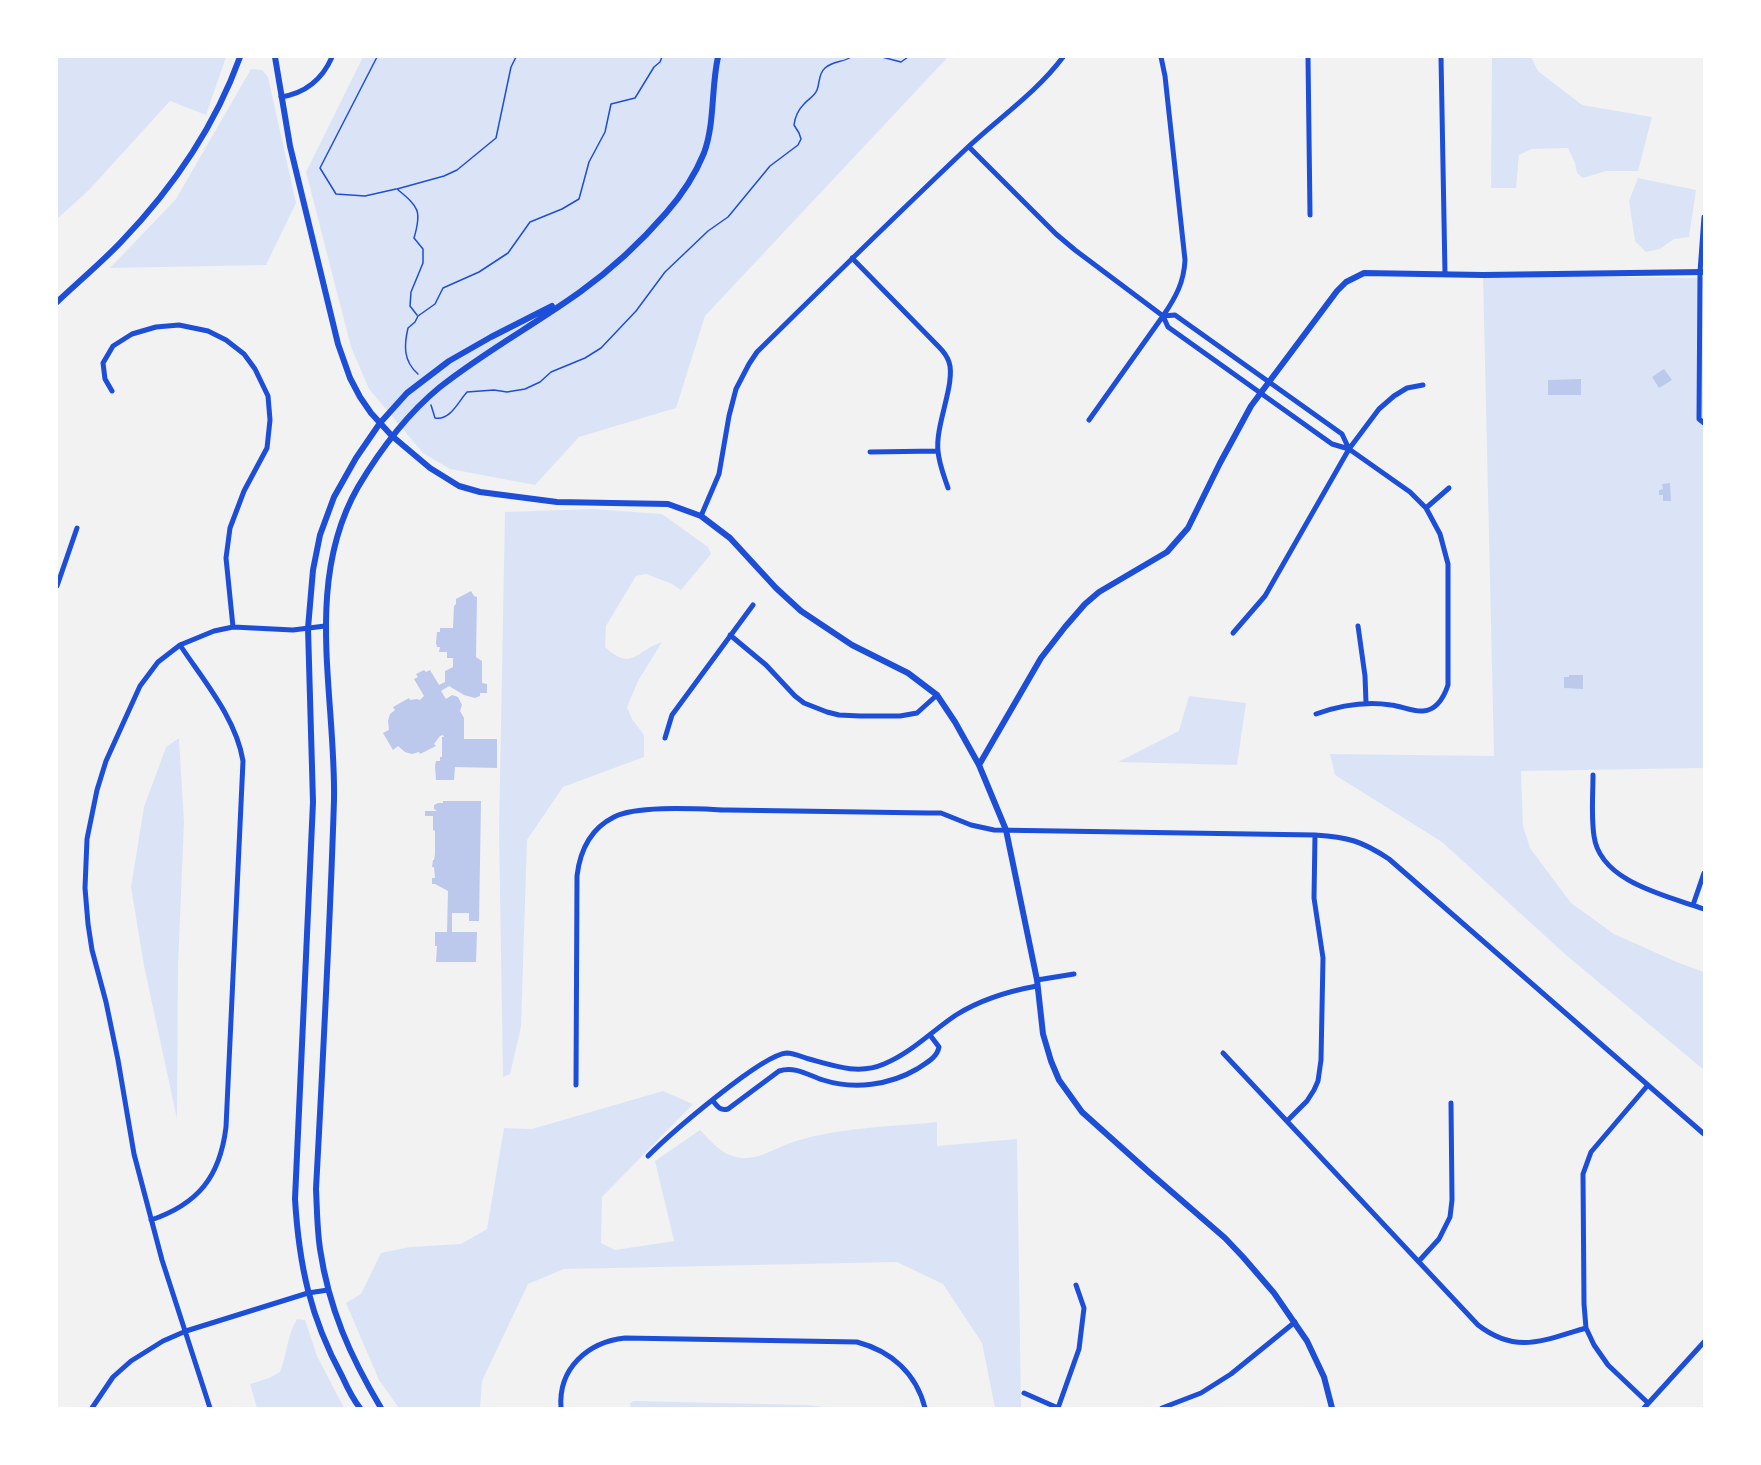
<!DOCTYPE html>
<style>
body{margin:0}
#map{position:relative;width:1761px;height:1465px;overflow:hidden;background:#f2f2f2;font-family:Cabin,sans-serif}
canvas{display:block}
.frame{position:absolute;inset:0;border:58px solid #fff;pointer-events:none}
</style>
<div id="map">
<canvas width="1761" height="1465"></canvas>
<div class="frame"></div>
</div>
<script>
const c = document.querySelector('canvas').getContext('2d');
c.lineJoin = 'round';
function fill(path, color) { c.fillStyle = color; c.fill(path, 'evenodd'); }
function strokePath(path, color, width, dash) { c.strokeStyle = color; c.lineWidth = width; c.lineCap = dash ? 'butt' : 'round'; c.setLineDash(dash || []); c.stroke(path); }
const green = new Path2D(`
 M57,57H226L206,115L170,101L89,190L57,219Z
 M363,57H948L705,316L676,408L579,437L535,485L450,469L423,453L369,389L351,347L306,172Z
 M1492,57H1531L1538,71L1582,105L1652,117L1638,171H1606L1583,178L1577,173L1575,163L1568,148L1532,149L1519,155L1516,188H1491Z
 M251,69L262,70L268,77L296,203L266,265L110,268L176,199Z
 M1638,178L1696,190L1689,237L1674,239L1660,249L1646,252L1635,241L1629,201Z
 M1483,275L1704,278V768L1521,771L1523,826L1530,848L1571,903L1614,934L1679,963L1704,972V1070L1566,955L1442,842L1335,775L1330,754L1494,756Z
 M592,509L662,514L708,547L711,554L681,590L672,584L646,574L636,576L606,626L605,647C633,672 635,651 662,642L638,681L627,707L632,719L644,735V757L563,787L527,840L521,1027L510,1074L503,1077L499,831L505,512Z
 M1189,696L1246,703L1237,765L1118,762L1179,731Z
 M179,738L184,822L178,967L177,1119L144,966L131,887L144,807L166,747Z
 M663,1091L693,1104L602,1197L601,1243L615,1250L674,1241L655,1161L700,1130C709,1139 720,1153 733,1156C754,1163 771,1150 790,1143C837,1127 889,1127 937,1122V1146L1017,1139L1021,1408H995L982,1343L943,1284L897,1262L564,1269L528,1284L482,1381L480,1408H399L379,1380L346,1303L361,1294L381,1253L410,1247L461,1244L487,1229L504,1128L532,1129Z
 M297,1319L305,1320L317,1356L344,1408H257L250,1384L269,1378L280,1372C287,1355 287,1335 297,1319Z
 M634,1401L807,1405L833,1408H631L630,1403Z`);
const building = new Path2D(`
 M1664,369L1672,380L1659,388L1652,377Z
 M1581,379V395H1548V380Z
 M1670,483L1671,501H1663V495H1659V490L1663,489L1662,484Z
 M471,591L474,596L477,597L476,657L482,661V683L487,684V693H480V696L475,698L464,695L449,686L441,691L446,699L452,695L458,697L462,705L460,711L464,718V739H497V768L455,767L454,780H436L435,766L436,761H440V757H442V737H444L443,735L440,736L434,744L436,746L420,754L419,752L412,754L405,752L398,746L393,750L383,733L389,730L388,721L390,714L395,710L393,707L409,698L410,700L417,699L420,700L424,696L414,679L418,677L416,674L424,670L426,672L430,670L439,685L445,682V671L453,667V658H447V652H439L440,647H437L436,643L437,632H440V628H453L454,606L456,604V599Z
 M1569,675H1583V689L1564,688V677H1569Z
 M443,801H481L479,921H469V913H452V932H477L476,962H436L437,946H435V932H447L448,891L435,884H432V878H435L434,867H432L433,860H434L435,854V831L433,830V816H425V811H437L434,809V805L438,803H443Z`);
const path = new Path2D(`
 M377,57L320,168L336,194L365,196L396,189
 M882,57L901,62L908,57
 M417,315L410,306L411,292L423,263V249L414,238C422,211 419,207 397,189L444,176L457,170L496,138L511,67L516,57
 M418,374C403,361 404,345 408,328L415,322L418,316L435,304L443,288L479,272L508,253L530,222L562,209L579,199L589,162L605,132L611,104L635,98L654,67L660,62L662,57
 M431,405L435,418C450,421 458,402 467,392L494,390L507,392L525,389L540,382L551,372L585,358L601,348L636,311L665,272L708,231L728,217L770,166L798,145L801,139L799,133L794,125C795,117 798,110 804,104C808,99 814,97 817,90C820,83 818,74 825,68C834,60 842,63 851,57`);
const minor = new Path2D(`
 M1308,57L1310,215
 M1441,57L1445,274
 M281,97C306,93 322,80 332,57
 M969,147L1056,234L1075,250L1163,316L1168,327L1332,444L1349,449L1342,434L1175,315L1163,316
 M1704,217L1700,272L1699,419L1704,423
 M852,258L939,347C943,351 947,356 949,362C956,383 935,425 938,451C939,464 944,476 948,488
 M112,391L105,379L103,363L113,346L132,334L156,327L179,325L208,331L226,340L244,354L255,369L268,396L270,420L267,448L244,491L230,528L226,558L233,627
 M1089,420L1163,316C1176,297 1184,282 1185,260L1165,76L1161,57
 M870,452L938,451
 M1426,508L1449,488
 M701,516L719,474L729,416L736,389L749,364L757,352C826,284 896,215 967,148C999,118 1037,92 1063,57
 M57,586L77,528
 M1358,626L1365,676L1366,703
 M1233,633L1265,596L1349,449L1379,409L1394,396L1407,388L1423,385
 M730,635L766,665L795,696L804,703L827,712L839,715L860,716H900L917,713L937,695
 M1316,714C1341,705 1365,701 1391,705C1401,706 1413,712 1423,711C1437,710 1444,697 1448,685V564L1440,534L1426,508L1410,492L1349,449
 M665,738L672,715L753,605
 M1593,775C1593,795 1591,816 1594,836C1600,882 1667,896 1704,909
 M1693,905L1704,873
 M1037,980L1074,974
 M1223,1053L1478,1325C1517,1355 1544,1340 1586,1328
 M576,1085L577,876C580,850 590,829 614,817C637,805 699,809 727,810C794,811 861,812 928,813H941L971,825L994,830L1315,835C1348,837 1362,841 1389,859L1704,1134
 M1648,1085L1591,1152L1583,1174L1584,1304L1586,1328L1594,1345L1608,1365L1648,1403
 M713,1101C717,1106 720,1111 728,1109L779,1071C795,1066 808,1075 823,1080C854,1090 890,1085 917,1069C926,1063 937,1058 939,1047L930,1035
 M1287,1121L1307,1101L1314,1090L1318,1081L1321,1060L1323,958L1314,898L1315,835
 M648,1156C669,1135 762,1054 787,1053C794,1053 802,1057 809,1059C834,1066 859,1075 884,1064C911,1053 932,1031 956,1015C980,1000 1009,991 1037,986
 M151,1220C198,1204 220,1177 226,1127L243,761C236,718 203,680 180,645
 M1419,1261L1439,1239L1450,1217L1452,1200L1451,1103
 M1024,1393L1058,1408
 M92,1408L113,1377L131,1361L163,1341L186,1331L308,1293L328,1290
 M210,1408L162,1260L134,1154L118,1060L106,1002L92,950L88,924L85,888L87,839L97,790L106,761L140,686L158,662L180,645L214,631L233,627L293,630L325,626
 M561,1408C558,1368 588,1342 625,1338L857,1342C891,1351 916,1373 925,1408
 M1058,1408L1079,1349L1084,1308L1076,1285
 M1162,1408L1201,1393L1231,1374L1295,1322
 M1644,1408L1704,1342`);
const tertiary = new Path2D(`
 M275,57L290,146L338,344L350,378L360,397L371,413L392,436L430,468L459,486L480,492L557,502L668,504L701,516L730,538L776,588L801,611L852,645L908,673L937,695L955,722L979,765L1006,830L1037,980L1043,1034L1051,1061L1059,1080L1082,1112L1150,1173L1225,1238L1243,1257L1274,1293L1307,1341L1324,1377L1332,1408
 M57,302C78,282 101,263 121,242C172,189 215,126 240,57
 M979,765L1041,658L1065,627L1085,604L1099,592L1167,552L1188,528L1220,463L1251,406L1337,291L1346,282L1364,273L1483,275L1704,272
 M360,1408C352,1398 347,1387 342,1376C310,1317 299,1265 295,1199L313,802L308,628L313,570L320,535L334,497L356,458L380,423L407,393L449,361L491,337L552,306
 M381,1408C350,1356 329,1309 320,1249C317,1229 317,1209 316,1189C323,1059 330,929 334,800C336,696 303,583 358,487C380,450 407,414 440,387C484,352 534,325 580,292C612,269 640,243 666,213C681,196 695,175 704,153C715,123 711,88 718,57`);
fill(green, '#dbe4f7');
fill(building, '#bdc9ec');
strokePath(path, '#1d4ed8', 1.5);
strokePath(minor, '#1d4ed8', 5);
strokePath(tertiary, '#1d4ed8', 6);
</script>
